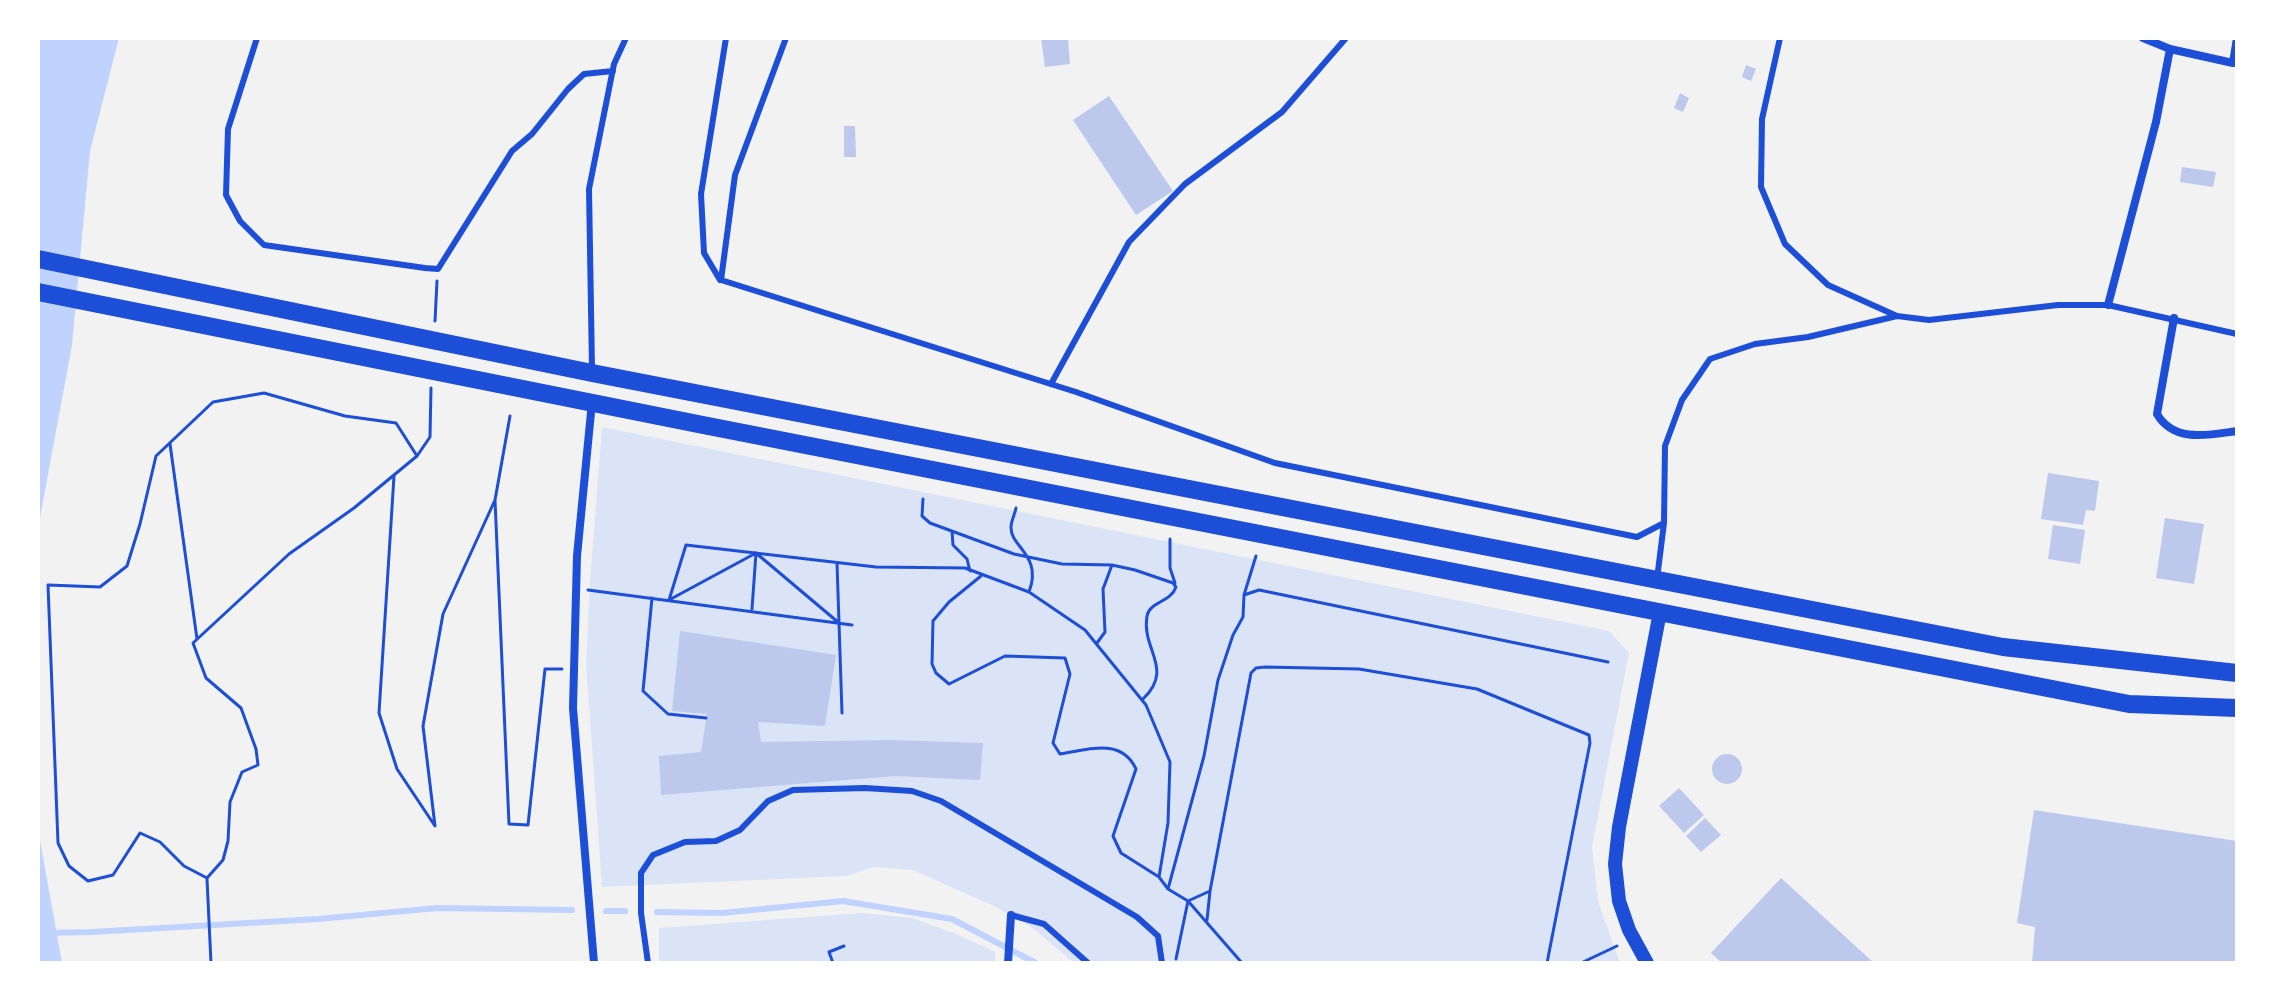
<!DOCTYPE html>
<style>
body{margin:0}
#map{position:relative;width:2275px;height:1001px;overflow:hidden;background:#f2f2f2;font-family:"Golos Text",sans-serif}
canvas{display:block}
.frame{position:absolute;inset:0;border:40px solid #fff;pointer-events:none}
</style>
<div id="map">
<canvas width="2275" height="1001"></canvas>
<div class="frame"></div>
</div>
<script>
const c = document.querySelector('canvas').getContext('2d');
c.lineJoin = 'round';
function fill(path, color) { c.fillStyle = color; c.fill(path, 'evenodd'); }
function strokePath(path, color, width, dash) { c.strokeStyle = color; c.lineWidth = width; c.lineCap = dash ? 'butt' : 'round'; c.setLineDash(dash || []); c.stroke(path); }
const green = new Path2D(`
 M602,427L1609,631L1629,653L1592,847L1598,901L1620,963H1074L1034,929L996,907L913,870L874,867L846,876L602,887L586,664L590,581Z
 M863,913L912,918L956,934L995,952V963H659V928Z`);
const water = new Path2D(`
 M38,38H119L90,151L72,345L38,528Z
 M38,829L62,963H38Z`);
const stream = new Path2D(`
 M606,911H625
 M657,912L722,913L843,901L952,919L1036,963
 M38,933L92,932L318,919L437,908L572,910`);
const building = new Path2D(`
 M1041,38H1068L1070,64L1045,67Z
 M1746,65L1756,69L1751,81L1742,77Z
 M1680,93L1689,98L1683,112L1674,108Z
 M1109,96L1173,191L1136,215L1073,120Z
 M844,126H855L856,157H844Z
 M2182,167L2216,172L2213,187L2180,182Z
 M2048,473L2099,481L2095,511L2086,510L2083,525L2041,519Z
 M2165,518L2204,524L2194,584L2156,578Z
 M2053,525L2085,530L2080,564L2048,559Z
 M680,631L836,655L825,726L758,722L761,742L890,740L983,743L980,780L896,776L661,795L659,756L701,752L707,714L672,711Z
 M1712 769a15 15 0 1 1 30 0a15 15 0 1 1-30 0Z
 M1679,788L1704,815L1684,833L1659,806Z
 M2034,810L2237,841V963H2032L2035,927L2017,923Z
 M1705,818L1721,835L1701,852L1686,836Z
 M1781,878L1874,963H1722L1711,953Z`);
const path = new Path2D(`
 M435,321L437,281
 M510,416L495,500L509,824L528,825L545,669H562
 M170,444L197,639
 M417,456L396,423L345,416L264,393L213,402L156,456L140,524L127,566L100,587L48,585L58,843L69,866L88,881L113,875L140,833L160,842L184,866L207,878L223,860L228,841L230,802L242,772L258,765L256,749L241,708L206,678L193,643L289,554L354,508L417,456L430,437L431,388
 M394,476L379,713L397,769L435,826L423,726L443,614L495,500
 M923,499L922,516L930,523L1014,554L1062,564L1112,565L1135,570L1173,583L1176,587C1171,602 1149,602 1147,616C1141,650 1175,668 1143,699
 M1016,508C1015,514 1011,521 1011,527C1010,547 1043,555 1029,592
 M952,531L953,545L967,559L970,571
 M1170,539V568L1175,583
 M756,553L669,600L686,545L876,567L965,568L1029,592L1085,630L1146,705L1170,762L1168,823L1159,877
 M756,553L839,623L837,563
 M981,576L949,602L933,621L932,664L936,673L949,684L1005,656L1065,658L1070,674L1053,743L1060,754C1088,750 1121,737 1136,769L1113,836L1121,853L1159,877L1168,889L1188,901L1242,963
 M588,590L852,625
 M1244,595L1259,590L1608,662
 M652,598L643,691L668,714L706,718
 M752,609L756,553
 M839,623L842,713
 M1097,643L1105,632L1103,589L1112,565
 M207,879L211,963
 M1168,889L1204,756L1218,680L1233,635L1243,617L1244,595L1256,556
 M1207,920L1210,891L1251,673L1256,668L1265,667L1359,669L1477,689L1589,735L1590,743L1547,963
 M1176,959L1188,901L1210,891
 M833,963L829,952L844,946
 M1581,963L1617,946`);
const service = new Path2D(`
 M257,38L228,129L226,195L240,221L264,245L425,268L438,269L512,151L532,134L568,89L584,74L613,71
 M786,38L735,175L721,280L1076,392L1275,463L1637,537L1664,523L1657,579
 M1780,38L1762,119L1761,187L1785,244L1828,285L1897,316L1929,320L2058,305H2108L2237,334
 M720,280L704,253L701,194L726,38
 M592,369L589,189L614,64L626,38
 M1051,384L1129,242L1185,184L1282,112L1346,38
 M1664,523L1665,446L1682,400L1710,359L1755,344L1808,337L1897,316
 M1011,915L1044,924L1088,963
 M648,963L641,913V873L653,855L685,842L716,841L740,830L768,801L793,790L865,788L912,791L941,801L1137,917L1158,936L1162,963`);
const minor = new Path2D(`
 M2143,38L2170,49L2233,63L2237,38
 M2108,305L2156,122L2170,49
 M2174,318L2157,414C2174,443 2208,435 2237,431
 M592,402L577,556L573,708L594,963
 M1008,963L1011,915`);
const tertiary = new Path2D(`
 M1647,963L1629,930L1619,901L1615,864L1619,827L1660,612`);
const primary = new Path2D(`
 M38,259L592,373L2003,647L2237,673
 M38,292L703,425L2129,704L2237,708`);
fill(green, '#dbe4f7');
fill(water, '#bfd3fe');
strokePath(stream, '#bfd3fe', 6);
fill(building, '#bdc9ec');
strokePath(path, '#1d4ed8', 3);
strokePath(service, '#1d4ed8', 6);
strokePath(minor, '#1d4ed8', 8);
strokePath(tertiary, '#1d4ed8', 14);
strokePath(primary, '#1d4ed8', 18);
</script>
